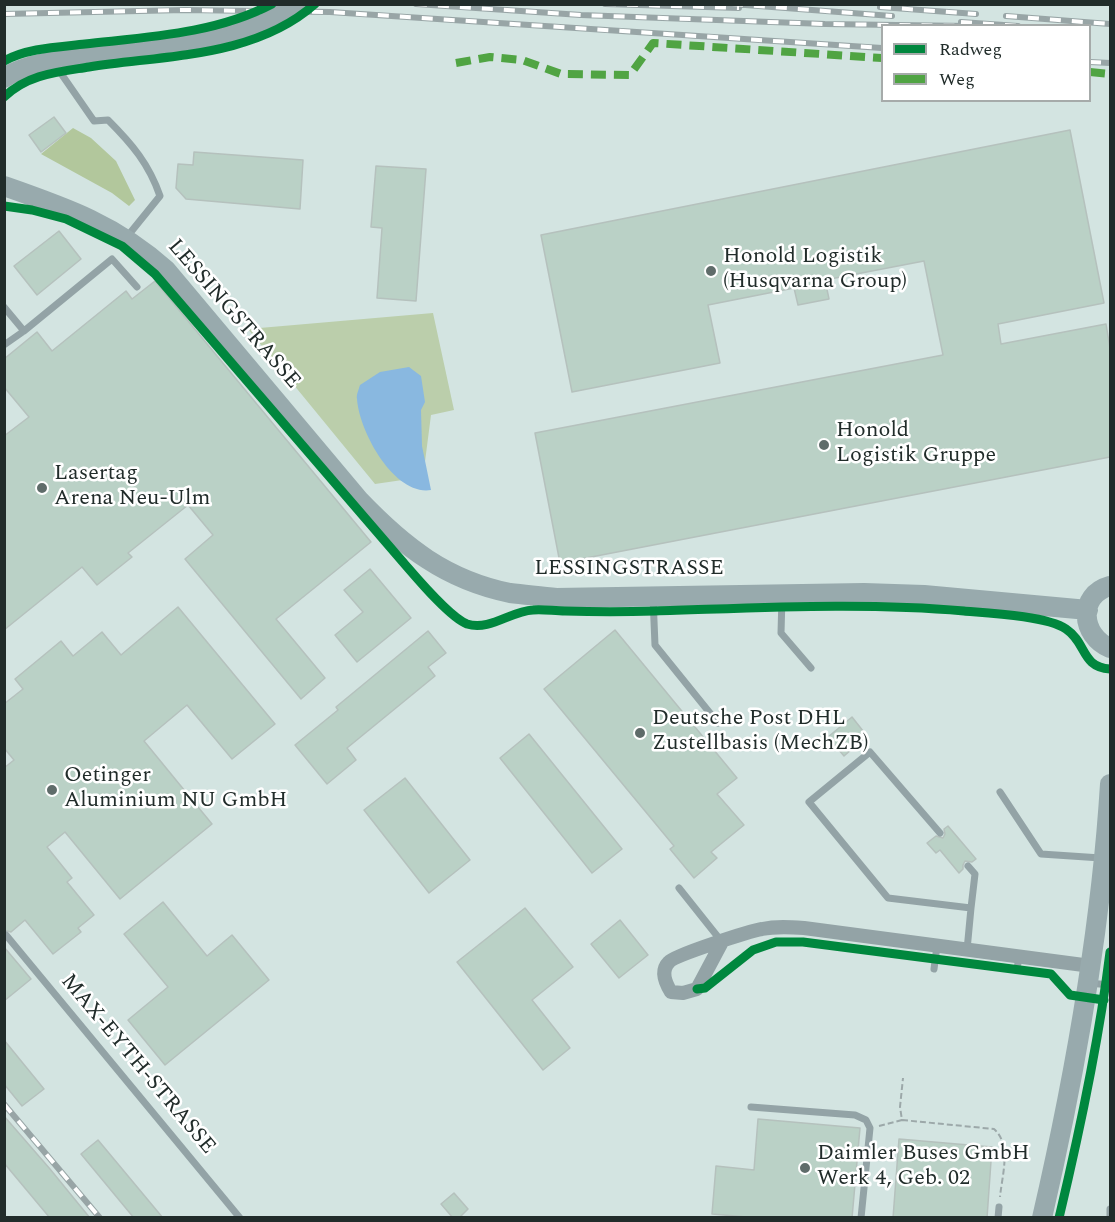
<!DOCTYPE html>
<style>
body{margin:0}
#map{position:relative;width:1115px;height:1222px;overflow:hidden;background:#d3e4e1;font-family:Spectral,serif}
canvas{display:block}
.frame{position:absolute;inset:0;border:6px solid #212c2a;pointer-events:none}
.legend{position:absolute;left:881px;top:24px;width:210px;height:78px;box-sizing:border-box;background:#fff;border:2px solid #a6abaa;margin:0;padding:8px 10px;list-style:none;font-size:18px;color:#212c2a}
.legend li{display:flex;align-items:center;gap:12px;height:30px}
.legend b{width:30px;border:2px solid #a6abaa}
</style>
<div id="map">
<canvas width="1115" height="1222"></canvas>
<div class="frame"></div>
<ul class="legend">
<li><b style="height:8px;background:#00873e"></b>Radweg</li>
<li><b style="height:8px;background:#50a443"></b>Weg</li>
</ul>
</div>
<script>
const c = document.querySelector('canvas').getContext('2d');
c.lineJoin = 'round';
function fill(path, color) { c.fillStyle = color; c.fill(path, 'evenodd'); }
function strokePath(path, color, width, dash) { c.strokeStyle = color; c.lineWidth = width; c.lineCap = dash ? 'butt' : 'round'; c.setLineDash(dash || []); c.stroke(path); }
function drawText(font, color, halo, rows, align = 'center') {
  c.font = font + ' Spectral,serif'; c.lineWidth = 5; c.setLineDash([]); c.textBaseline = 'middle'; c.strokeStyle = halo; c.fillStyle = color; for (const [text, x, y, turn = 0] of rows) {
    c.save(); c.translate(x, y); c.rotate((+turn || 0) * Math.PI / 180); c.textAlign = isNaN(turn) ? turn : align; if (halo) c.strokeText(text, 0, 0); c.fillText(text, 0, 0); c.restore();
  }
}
const green = new Path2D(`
 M433,313L454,410L431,415L423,477L375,484L248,329Z`);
const forest = new Path2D(`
 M73,128L91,138L116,161L135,200L129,206L112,193L41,154Z`);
const water = new Path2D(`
 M409,367L421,376L425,402L421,410L422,446L431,490C394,496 359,431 357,399C356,395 359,389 360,385L380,372Z`);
const building = new Path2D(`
 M54,117L66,133L41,152L29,135Z
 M1070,130L1104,303L998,324L1001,344L1106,324L1110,348V457L560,563L535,433L943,355L924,261L825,280L829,299L798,305L794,288L708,305L720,363L572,392L541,235Z
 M194,152L303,160L300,209L186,199L176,188L178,164L193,165Z
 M376,166L426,169L416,301L377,298L382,228L371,227Z
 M59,231L81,259L37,295L14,266Z
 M155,281L371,542L276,619L325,678L301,699L185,559L213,535L188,505L128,553L132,557L97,585L82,567L4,630V436L29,417L4,387V359L37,332L52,351L126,291L132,299Z
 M370,569L411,618L357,662L335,635L363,612L344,590Z
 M178,607L275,724L232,759L187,705L144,741L212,824L120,899L65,832L47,847L72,878L67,882L94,915L78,928L81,932L53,954L25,920L11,932L4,930V768L14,760L4,748V704L23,689L15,679L61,641L73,656L102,632L121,655Z
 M615,630L737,778L717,794L744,825L711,852L717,858L694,878L670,849L674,846L544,689Z
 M428,631L446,653L428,667L435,676L347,748L356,760L327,784L295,745L338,710L336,707Z
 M852,717L867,736L844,756L828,737Z
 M529,734L622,849L592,873L500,758Z
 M405,778L470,860L429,893L364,810Z
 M948,826L976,859L972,862L965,861L963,865V869L959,873L940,850L936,853L927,843L936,836L943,838L945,834L944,829Z
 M163,902L207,956L232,935L269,980L165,1065L128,1020L168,987L124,934Z
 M525,908L573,967L532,1000L570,1048L543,1070L457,962Z
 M620,920L648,955L619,978L591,944Z
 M4,947L31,979L4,1001Z
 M4,1040L44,1089L22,1106L4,1084Z
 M4,1116L50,1169L90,1218H50L4,1163Z
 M758,1119L860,1128L852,1218H758L712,1214L716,1166L754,1170Z
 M899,1139L992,1147L987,1218H893Z
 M98,1140L163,1218H134L81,1154Z
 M454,1193L468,1209L459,1218H453L441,1204Z`);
const path = new Path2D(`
 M902,1120L994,1129C1012,1145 1002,1175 1000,1197
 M879,1126L902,1120L900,1107L903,1078`);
const lane = new Path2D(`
 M57,62L60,72L94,121L108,120C132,144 149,164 160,196L126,238
 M4,307L24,331L112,259L137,287
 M4,345L24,331
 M653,597L655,645L718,723
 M782,597L781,633L811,668
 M1000,792L1041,854L1101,858
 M940,833L870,752L809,802L888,898L971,908L967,950
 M968,866L975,874L971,908
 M679,888L722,942
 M6,935L240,1218
 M934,969L937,946
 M1017,969L1019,957
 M1089,983L1110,985
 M751,1107L855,1115L866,1120L870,1128L861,1218
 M998,1218L999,1207
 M1110,1218V1209`);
const street = new Path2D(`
 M722,942L697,989L683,993L671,992C666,984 660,971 669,962C675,955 750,931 762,929C776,926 790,927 804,928L1091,966`);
const secondary = new Path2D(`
 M4,78C19,68 39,64 57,60L191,43L236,32
 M4,186C67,208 116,225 166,270L359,500C404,547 446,580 510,593C526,595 541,596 556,598L864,593L924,595L1088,610
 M1110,586C1077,595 1081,636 1110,648
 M1042,1218C1075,1075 1101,930 1110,784`);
const rail = new Path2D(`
 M416,4L581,15L825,24L969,26
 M605,4L739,8
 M732,4L892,16
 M880,7L976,14
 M4,14L185,10L330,12L882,48
 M1006,16L1110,24
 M961,22L1018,26
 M1090,62L1110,63
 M4,1104L100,1218`);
const secondaryBridge = new Path2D(`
 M236,32L266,23L298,4`);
const quiet = new Path2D(`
 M456,63L490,57L522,60L561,74L630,75L653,43L882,58
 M1090,72L1110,74`);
const cycleway = new Path2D(`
 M4,61C27,48 59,47 85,44C147,37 215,34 272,4
 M4,97C28,74 58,72 89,67C164,55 254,58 315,4
 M4,206L32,210L66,219L122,246L155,274L402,561C416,577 449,617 467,624C490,631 511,611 533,610C543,609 554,611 565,611C595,612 625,612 655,611C758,608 862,602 964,611C988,613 1047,616 1066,629C1087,643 1081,667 1110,669
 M697,989L705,988L753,950L776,942H803L1051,974L1070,995L1104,1000
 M1059,1218C1080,1130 1099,1041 1110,952`);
const markers = [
 [711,271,6,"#5f6c6a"],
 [824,445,6,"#5f6c6a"],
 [42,488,6,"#5f6c6a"],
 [640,733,6,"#5f6c6a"],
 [52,790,6,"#5f6c6a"],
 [805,1168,6,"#5f6c6a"]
];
const poiNames = [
 ["Honold Logistik",723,258],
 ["(Husqvarna Group)",723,283],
 ["Honold",836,432],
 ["Logistik Gruppe",836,457],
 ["Lasertag",54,475],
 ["Arena Neu-Ulm",54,500],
 ["Deutsche Post DHL",652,720],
 ["Zustellbasis (MechZB)",652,745],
 ["Oetinger",64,777],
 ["Aluminium NU GmbH",64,802],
 ["Daimler Buses GmbH",817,1155],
 ["Werk 4, Geb. 02",817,1180]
];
const streetNames = [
 ["LESSINGSTRASSE",233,315,49],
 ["LESSINGSTRASSE",629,570],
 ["MAX-EYTH-STRASSE",137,1065,50]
];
fill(green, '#bbceab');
fill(forest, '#b2c79c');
fill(water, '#89b8e0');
fill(building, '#bad1c6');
strokePath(building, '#b5c1bd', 1.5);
strokePath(path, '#9ca8a9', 2, [6, 3]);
strokePath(lane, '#93a3a6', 7);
strokePath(street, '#93a3a6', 14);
strokePath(secondary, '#98aaad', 20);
strokePath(rail, '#98a5a6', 6);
strokePath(rail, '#fff', 4, [11]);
strokePath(secondaryBridge, '#98aaad', 20);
strokePath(quiet, '#50a443', 8, [15, 8]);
strokePath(cycleway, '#00873e', 9);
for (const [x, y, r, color] of markers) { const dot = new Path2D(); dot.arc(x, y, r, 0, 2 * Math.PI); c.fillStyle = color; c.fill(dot); strokePath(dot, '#fff', 2); }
drawText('22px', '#212c2a', '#fff', poiNames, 'left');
drawText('22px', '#212c2a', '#fff', streetNames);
</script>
